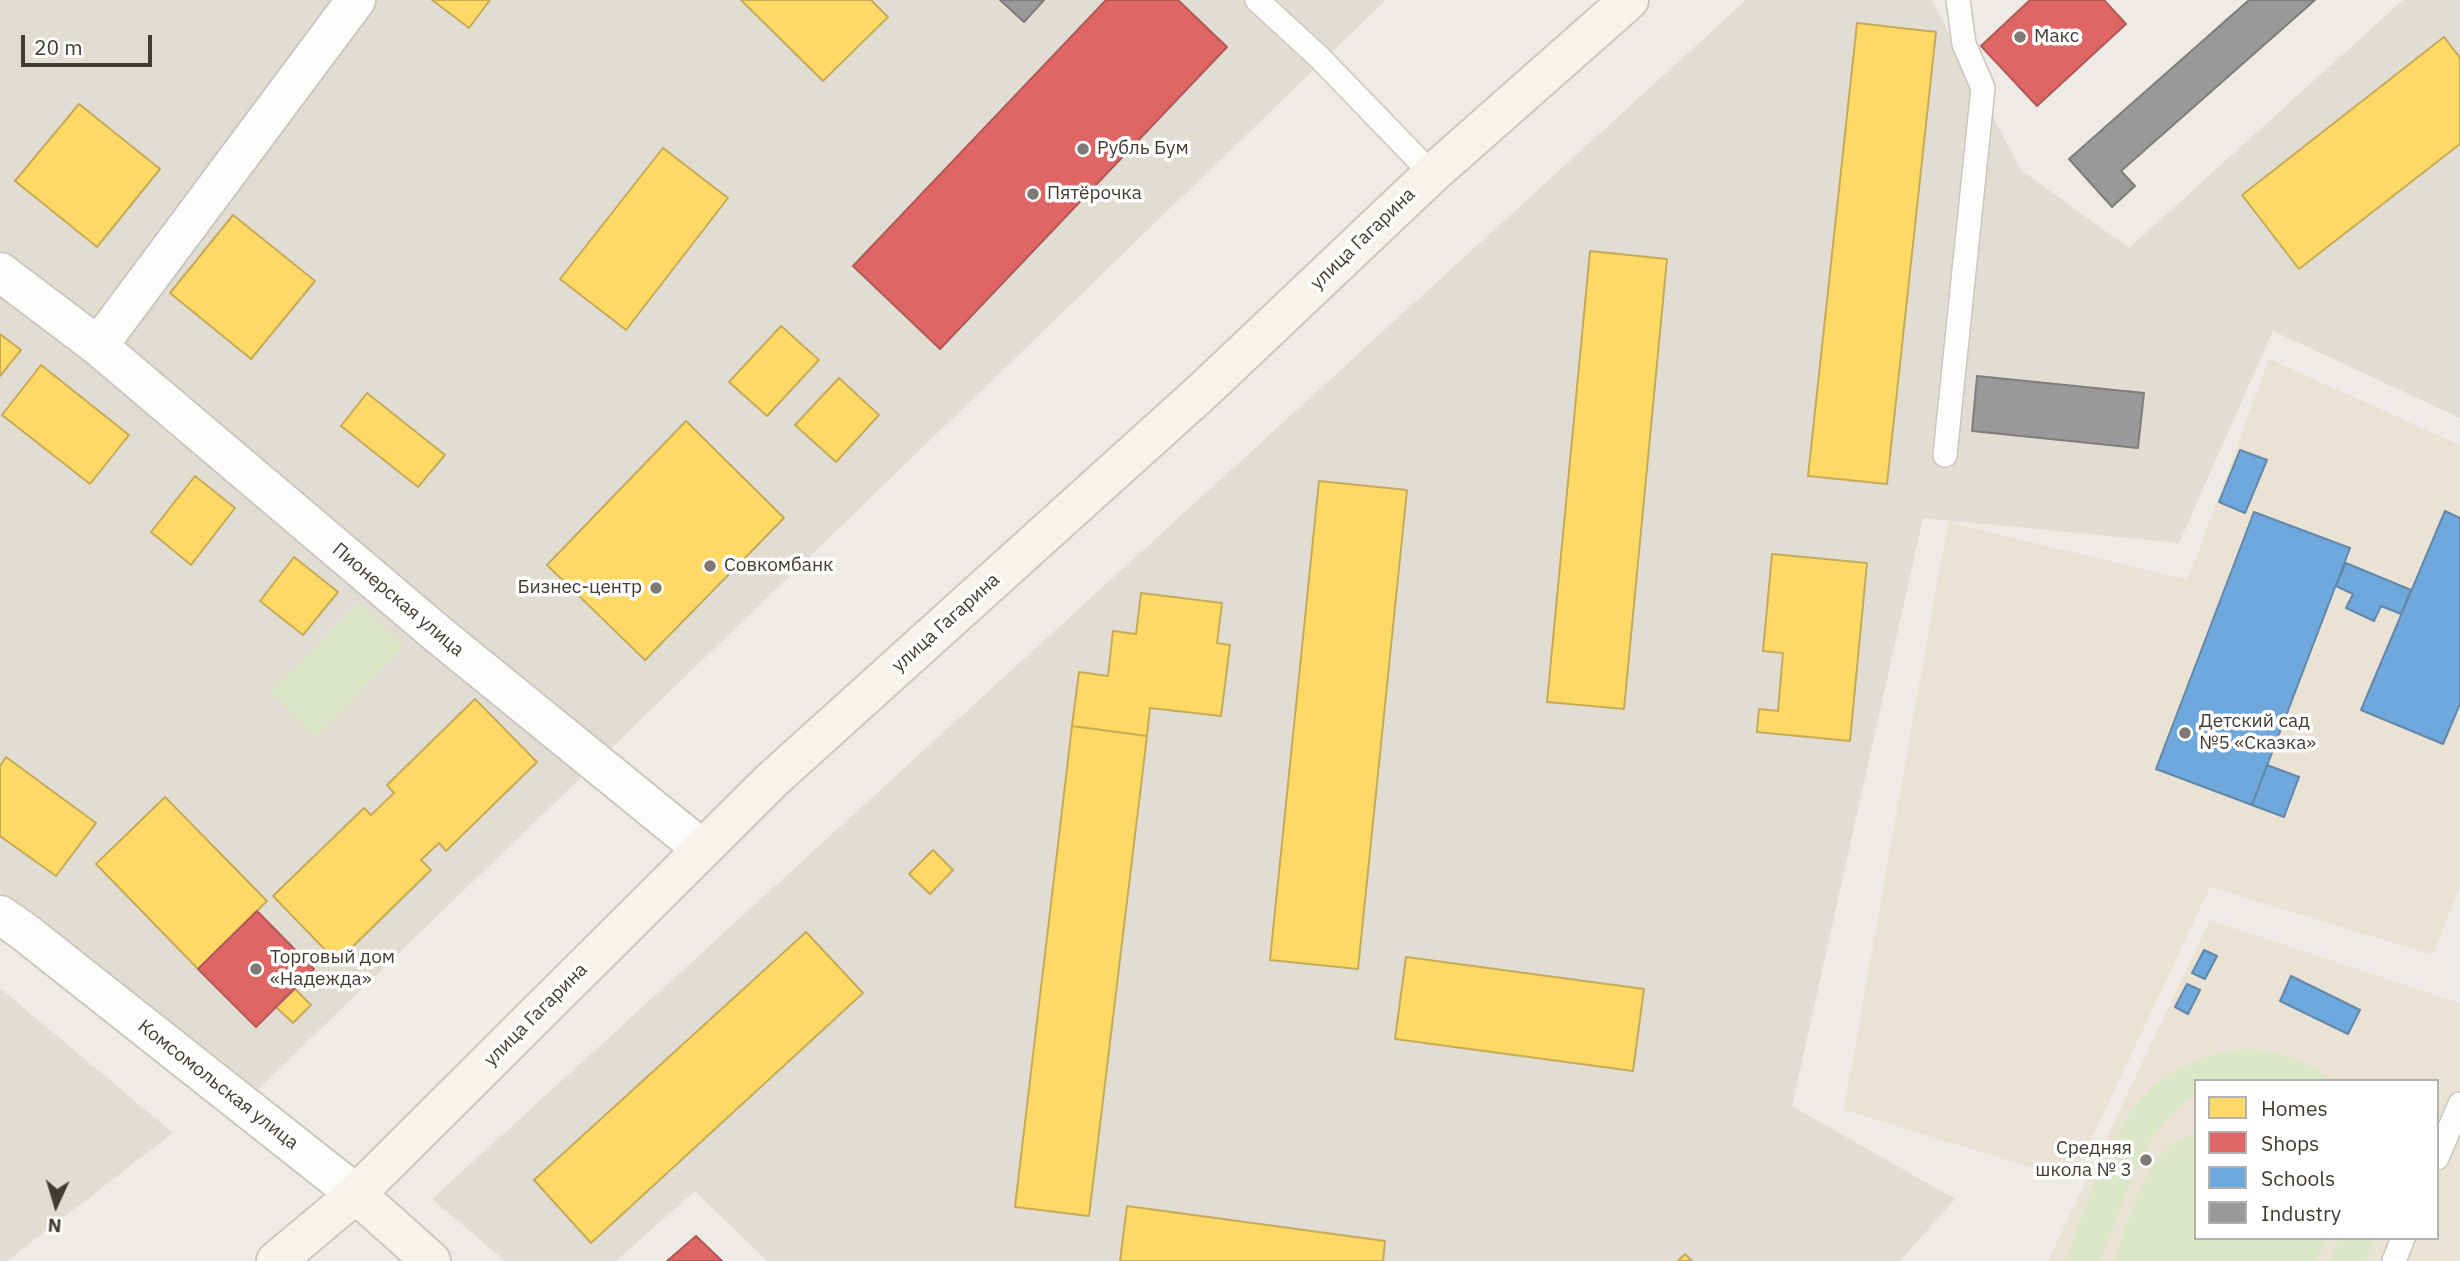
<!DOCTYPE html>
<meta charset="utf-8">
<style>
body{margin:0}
#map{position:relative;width:2460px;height:1261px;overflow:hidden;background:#eeebe6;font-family:"IBM Plex Sans",sans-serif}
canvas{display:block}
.legend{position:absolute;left:2194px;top:1079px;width:245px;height:161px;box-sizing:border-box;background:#fff;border:2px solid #b3b1ae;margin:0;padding:9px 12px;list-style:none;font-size:21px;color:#423c34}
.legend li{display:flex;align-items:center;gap:14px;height:35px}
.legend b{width:35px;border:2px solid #b3b1ae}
.north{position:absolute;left:21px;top:1170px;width:70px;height:70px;-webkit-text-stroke:5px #fff;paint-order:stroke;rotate:184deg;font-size:19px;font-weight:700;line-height:28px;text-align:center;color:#423c34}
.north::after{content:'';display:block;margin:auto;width:24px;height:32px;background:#423c34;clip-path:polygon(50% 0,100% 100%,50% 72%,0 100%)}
.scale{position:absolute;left:21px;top:35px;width:131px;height:32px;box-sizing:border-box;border:4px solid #423c34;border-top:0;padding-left:9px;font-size:21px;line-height:24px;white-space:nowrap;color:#423c34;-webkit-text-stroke:5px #fff;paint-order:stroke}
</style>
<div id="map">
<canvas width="2460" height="1261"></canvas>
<ul class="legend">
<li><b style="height:19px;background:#ffd966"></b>Homes</li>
<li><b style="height:19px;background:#e06666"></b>Shops</li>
<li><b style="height:19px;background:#6fa8dc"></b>Schools</li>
<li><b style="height:19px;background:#999"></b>Industry</li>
</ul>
<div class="north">N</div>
<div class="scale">20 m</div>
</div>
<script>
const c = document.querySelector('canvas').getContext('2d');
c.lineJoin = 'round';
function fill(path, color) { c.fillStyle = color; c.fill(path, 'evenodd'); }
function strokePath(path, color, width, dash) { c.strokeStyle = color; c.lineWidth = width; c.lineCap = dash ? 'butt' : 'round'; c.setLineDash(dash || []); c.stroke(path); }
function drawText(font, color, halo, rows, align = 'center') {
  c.font = font + ' "IBM Plex Sans",sans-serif'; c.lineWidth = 7; c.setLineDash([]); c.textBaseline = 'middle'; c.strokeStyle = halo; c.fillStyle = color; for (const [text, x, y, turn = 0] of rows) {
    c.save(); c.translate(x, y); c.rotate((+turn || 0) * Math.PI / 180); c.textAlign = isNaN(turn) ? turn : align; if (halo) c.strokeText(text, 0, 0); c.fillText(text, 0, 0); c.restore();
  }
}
const residential = new Path2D(`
 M0,0H1386L252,1095L0,892Z
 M1746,0H1932L2021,170L2129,248L2403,0H2460V418L2273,331L2179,543L1923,518L1792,1106L1955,1199L1900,1261H767L695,1191L616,1261H505L432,1199Z
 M0,988L173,1133L7,1261H0Z`);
const education = new Path2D(`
 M2269,359L2460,445V886L2433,955L2210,887L2072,1180L1844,1110L1948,522L2188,580Z
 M2210,920L2460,1003V1261H2048ZM2196,1081H2437V1238H2196Z`);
const green = new Path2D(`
 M358,603L404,646L317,736L271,693Z
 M2247,1049C2279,1052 2307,1059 2333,1081H2196V1095C2144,1123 2122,1209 2101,1261H2065C2106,1163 2122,1061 2247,1049Z
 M2196,1133V1238H2327L2317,1261H2114C2130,1221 2148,1142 2196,1133Z
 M2340,1238H2375L2366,1261H2330Z`);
const homes = new Path2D(`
 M432,0H490L469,28Z
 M741,0H871L888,17L823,81Z
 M1857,23L1936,32L1887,484L1808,476Z
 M2444,37L2460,58V144L2299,269L2242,195Z
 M79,104L160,169L97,247L15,181Z
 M663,148L728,198L626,330L560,279Z
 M233,215L315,281L251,359L170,293Z
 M1590,251L1667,259L1624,709L1547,702Z
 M781,326L819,360L767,416L729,382Z
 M0,334L21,350L0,376Z
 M41,365L129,435L90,484L2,415Z
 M839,378L879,415L836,462L795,425Z
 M367,393L445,455L418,487L341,426Z
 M686,421L784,518L645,660L547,565Z
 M195,476L235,508L191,565L151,532Z
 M1319,481L1407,490L1358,969L1270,960Z
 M1772,554L1867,563L1850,741L1757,732L1759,709L1778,711L1783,653L1763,651Z
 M294,557L338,592L303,635L260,601Z
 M1141,593L1222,603L1217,643L1230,645L1221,716L1150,708L1147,736L1072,726L1079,672L1108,676L1113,631L1136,634Z
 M475,699L537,762L446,851L439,843L421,860L431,870L337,962L273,896L364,808L371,815L394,793L387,785Z
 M1072,726L1147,736L1089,1216L1015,1207Z
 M6,757L96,823L56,876L0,836V766Z
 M165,797L267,901L198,969L96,864Z
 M933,850L953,870L930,894L909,874Z
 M806,932L863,993L591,1243L534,1180Z
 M1406,957L1644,989L1633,1071L1395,1039Z
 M295,989L311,1005L293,1023L276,1007Z
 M1127,1206L1385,1241L1383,1261H1120Z
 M1685,1254L1692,1261H1678Z`);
const shops = new Path2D(`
 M1106,0H1178L1227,47L940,349L853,266Z
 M2104,0L2126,24L2037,106L1981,46L2030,0Z
 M257,911L314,969L256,1027L198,969Z
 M696,1236L722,1261H667Z`);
const schools = new Path2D(`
 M2240,450L2267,460L2245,513L2219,502Z
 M2445,511L2460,518V704L2443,744L2361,710Z
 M2254,512L2350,548L2252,805L2156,769Z
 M2346,563L2411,590L2401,614L2381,606L2374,621L2346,608L2353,594L2336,586Z
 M2267,765L2299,777L2284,817L2252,805Z
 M2204,950L2217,956L2205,979L2192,973Z
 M2291,976L2360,1010L2348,1034L2280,1001Z
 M2187,984L2200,990L2188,1014L2175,1007Z`);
const industry = new Path2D(`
 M1000,0H1044L1024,22Z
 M2249,0H2315L2121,171L2135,186L2112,207L2069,159Z
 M1977,376L2144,393L2138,448L1972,431Z`);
const lane = new Path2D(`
 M1257,0L1319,57L1432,174
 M1945,455L1983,88L1964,44L1958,0
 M2437,1158L2460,1104
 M2394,1261L2403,1238`);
const street = new Path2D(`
 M0,272L98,346L439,635L702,849
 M98,346L356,0
 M0,915L22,930L356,1194`);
const secondary = new Path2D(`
 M356,1194L431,1261
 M276,1261L356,1194L772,780L1204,390L1432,174L1629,0`);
const markers = [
 [2020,37,7,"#7e7972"],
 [1083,149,7,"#7e7972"],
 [1033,194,7,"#7e7972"],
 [710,566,7,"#7e7972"],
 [656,588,7,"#7e7972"],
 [2185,733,7,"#7e7972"],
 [256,969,7,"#7e7972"],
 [2146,1160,7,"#7e7972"]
];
const poiNames = [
 ["Макс",2034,37],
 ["Рубль Бум",1097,149],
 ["Пятёрочка",1047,194],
 ["Совкомбанк",724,566],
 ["Бизнес-центр",642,588,"right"],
 ["Детский сад",2199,722],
 ["№5 «Сказка»",2199,744],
 ["Торговый дом",270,958],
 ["«Надежда»",270,980],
 ["Средняя",2132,1149,"right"],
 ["школа № 3",2132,1171,"right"]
];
const streetNames = [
 ["улица Гагарина",1363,239,-44],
 ["Пионерская улица",398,600,40],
 ["улица Гагарина",946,623,-42],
 ["улица Гагарина",536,1015,-45],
 ["Комсомольская улица",218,1085,38]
];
fill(residential, '#e2ddd3');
fill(education, '#e9e2d5');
fill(green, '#dce7c7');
fill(homes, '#ffd966');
strokePath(homes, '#c6aa57', 2);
fill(shops, '#e06666');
strokePath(shops, '#b15957', 2);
fill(schools, '#6fa8dc');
strokePath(schools, '#6288aa', 2);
fill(industry, '#999');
strokePath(industry, '#7f7d7b', 2);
strokePath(lane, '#cac7c2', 26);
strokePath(street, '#cac7c2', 42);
strokePath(secondary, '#ccc8bd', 42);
strokePath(lane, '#fcfcfb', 23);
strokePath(street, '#fcfcfb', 38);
strokePath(secondary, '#f6f3ed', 38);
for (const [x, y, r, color] of markers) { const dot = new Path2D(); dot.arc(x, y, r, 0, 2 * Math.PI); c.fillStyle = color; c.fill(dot); strokePath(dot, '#fff', 2.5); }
drawText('19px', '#423c34', '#fff', poiNames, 'left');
drawText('19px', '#423c34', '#fff', streetNames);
</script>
